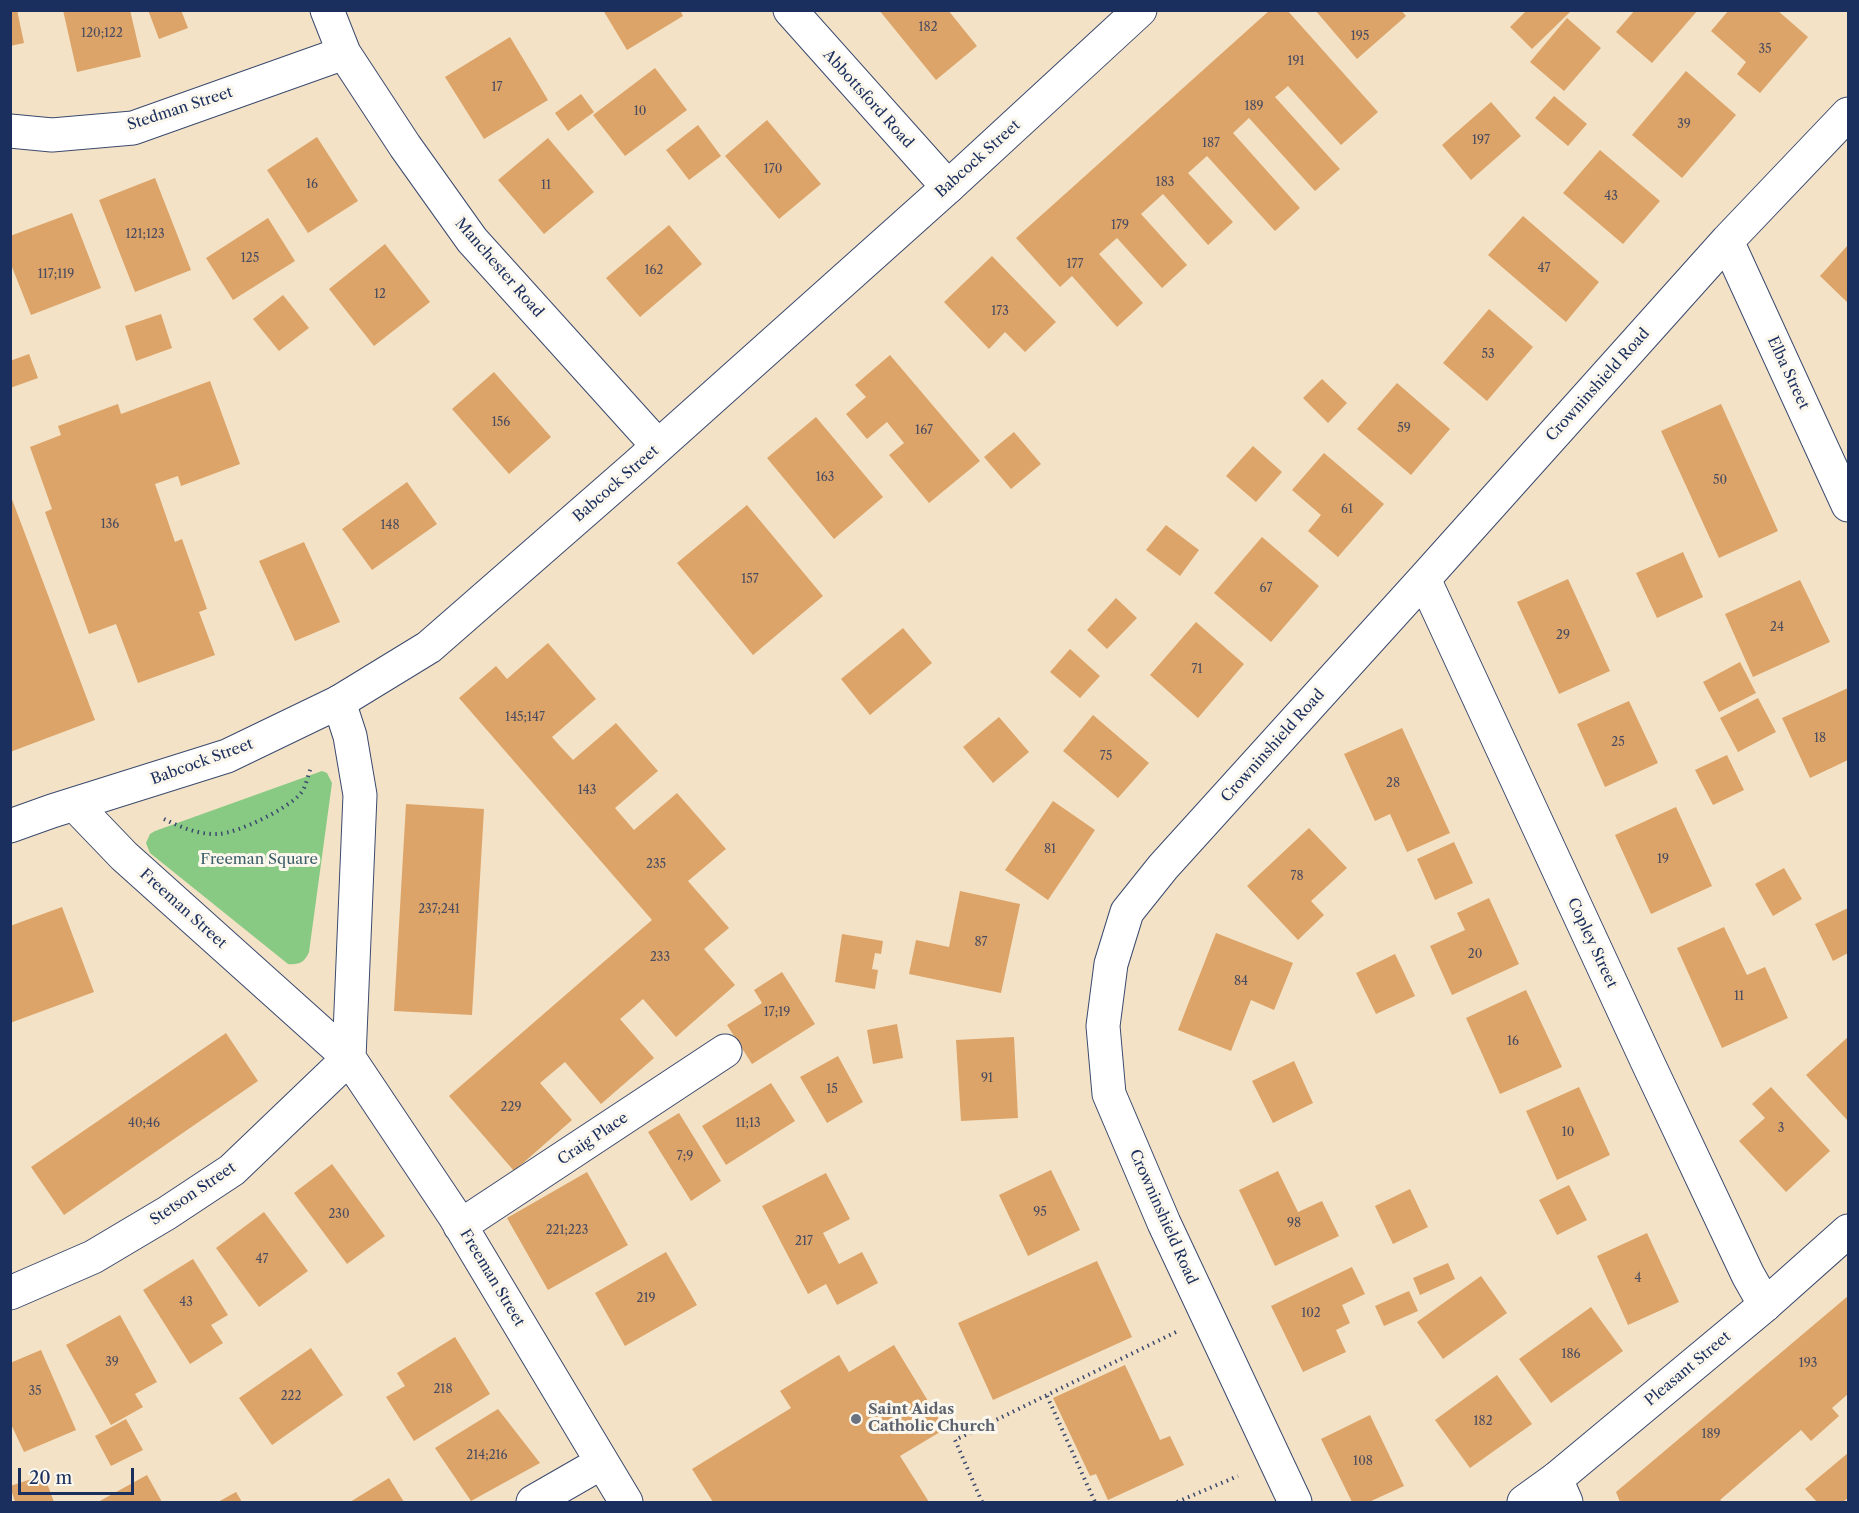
<!DOCTYPE html>
<style>
body{margin:0}
#map{position:relative;width:1859px;height:1513px;overflow:hidden;background:#f3e2c6;font-family:"Libre Caslon Text",serif}
canvas{display:block}
.frame{position:absolute;inset:0;border:12px solid #1b2f5e;pointer-events:none}
.scale{position:absolute;left:18px;top:1468px;width:116px;height:27px;box-sizing:border-box;border:3px solid #1b2f5e;border-top:0;padding-left:8px;font-size:18px;line-height:21px;white-space:nowrap;color:#1b2f5e;-webkit-text-stroke:4px #fbf7ec;paint-order:stroke}
</style>
<div id="map">
<canvas width="1859" height="1513"></canvas>
<div class="frame"></div>
<div class="scale">20 m</div>
</div>
<script>
const c = document.querySelector('canvas').getContext('2d');
c.lineJoin = 'round';
function fill(path, color) { c.fillStyle = color; c.fill(path, 'evenodd'); }
function strokePath(path, color, width, dash) { c.strokeStyle = color; c.lineWidth = width; c.lineCap = dash ? 'butt' : 'round'; c.setLineDash(dash || []); c.stroke(path); }
function drawText(font, color, halo, rows, align = 'center') {
  c.font = font + ' "Libre Caslon Text",serif'; c.lineWidth = 6; c.setLineDash([]); c.textBaseline = 'middle'; c.strokeStyle = halo; c.fillStyle = color; for (const [text, x, y, turn = 0] of rows) {
    c.save(); c.translate(x, y); c.rotate((+turn || 0) * Math.PI / 180); c.textAlign = isNaN(turn) ? turn : align; if (halo) c.strokeText(text, 0, 0); c.fillText(text, 0, 0); c.restore();
  }
}
const green = new Path2D(`
 M322,771L327,773L332,783L309,952C305,962 299,965 288,964L150,853L146,843L150,834L155,831Z`);
const building = new Path2D(`
 M10,10H17L24,43L10,46Z
 M63,10H130L141,57L77,72Z
 M148,10H181L188,28L159,39Z
 M603,10H680L683,16L627,50Z
 M879,10H948L977,46L936,80Z
 M1270,10H1287L1378,112L1341,145L1288,86L1275,97L1340,169L1315,191L1249,118L1233,133L1300,208L1275,231L1207,156L1188,173L1233,222L1208,245L1163,194L1141,214L1187,265L1162,288L1117,238L1099,254L1143,303L1117,327L1072,276L1060,287L1016,238Z
 M1315,10H1401L1406,16L1357,59Z
 M1527,10H1568L1570,12L1532,49L1510,27Z
 M1635,10H1698L1652,63L1616,32Z
 M1729,10H1777L1808,37L1760,93L1737,74L1746,62L1711,31Z
 M1567,18L1601,48L1564,91L1530,62Z
 M510,37L548,100L484,139L445,77Z
 M655,68L687,110L625,156L593,115Z
 M1686,71L1736,115L1682,178L1632,135Z
 M581,94L594,112L568,131L555,113Z
 M1554,96L1587,124L1568,146L1535,118Z
 M1491,102L1521,136L1471,180L1442,145Z
 M767,120L821,184L779,219L725,156Z
 M698,125L721,156L689,180L666,150Z
 M317,137L358,201L308,233L267,170Z
 M548,138L594,192L544,234L498,180Z
 M1600,150L1660,201L1623,244L1563,193Z
 M155,178L191,270L135,292L99,200Z
 M72,213L101,288L31,315L10,262V236Z
 M1523,216L1599,282L1566,322L1488,255Z
 M268,218L295,261L233,300L206,258Z
 M669,225L702,264L640,317L606,278Z
 M385,244L430,302L374,346L329,289Z
 M1848,245V303L1820,276Z
 M992,256L1056,322L1025,352L1005,332L989,349L944,302Z
 M283,295L309,328L279,351L253,319Z
 M1489,309L1533,347L1487,401L1443,363Z
 M161,314L172,348L136,361L125,326Z
 M29,354L38,378L10,388V361Z
 M890,355L980,461L929,503L889,455L904,443L887,422L867,439L846,414L866,397L855,385Z
 M494,372L551,437L509,474L452,409Z
 M1322,379L1347,403L1328,423L1303,398Z
 M210,381L240,464L181,486L178,476L155,484L175,542L182,539L207,609L199,612L215,655L138,683L116,624L89,634L45,512L52,509L30,447L61,435L58,426L118,404L121,414Z
 M1397,383L1450,429L1411,475L1357,429Z
 M1721,404L1778,531L1719,558L1661,431Z
 M816,417L883,497L834,539L767,458Z
 M1014,432L1041,464L1011,489L984,457Z
 M1253,446L1282,472L1256,502L1226,476Z
 M1324,453L1384,504L1338,557L1308,531L1321,515L1292,490Z
 M407,482L437,524L372,570L342,529Z
 M10,494L95,720L10,752Z
 M747,505L823,596L753,655L677,563Z
 M1166,525L1199,550L1180,576L1146,550Z
 M1262,537L1319,586L1271,642L1214,593Z
 M304,542L340,622L295,641L259,561Z
 M1683,552L1703,597L1657,618L1636,573Z
 M1568,579L1610,671L1559,694L1517,602Z
 M1800,580L1830,642L1753,677L1725,614Z
 M1116,598L1137,618L1107,649L1087,630Z
 M1196,622L1244,664L1198,718L1150,675Z
 M903,628L932,663L870,715L841,679Z
 M548,643L596,699L552,737L559,745L573,760L616,723L658,771L615,808L634,830L677,793L726,849L688,881L729,928L704,949L735,985L676,1037L643,999L633,1008L620,1019L654,1058L601,1104L565,1062L540,1083L572,1120L514,1171L449,1096L652,920L459,698L496,666L507,679Z
 M1070,649L1100,676L1080,698L1050,672Z
 M1740,662L1756,693L1719,712L1703,682Z
 M1848,688V760L1810,778L1782,718Z
 M1758,698L1776,732L1738,752L1720,718Z
 M1629,701L1658,763L1605,787L1577,724Z
 M1093,715L1149,763L1118,798L1063,751Z
 M999,717L1029,752L993,783L963,747Z
 M1402,728L1450,833L1407,852L1390,814L1375,821L1344,754Z
 M1727,755L1744,790L1713,805L1695,770Z
 M1053,801L1095,830L1048,900L1005,870Z
 M406,804L484,809L472,1015L394,1011Z
 M1676,807L1712,886L1651,914L1615,835Z
 M1309,828L1347,868L1311,901L1324,915L1298,940L1247,886Z
 M1454,842L1473,883L1435,900L1417,859Z
 M1784,868L1802,899L1773,916L1755,884Z
 M960,891L1020,904L1001,993L909,974L916,940L949,947Z
 M1489,898L1519,964L1452,995L1430,946L1465,930L1457,913Z
 M62,907L94,992L10,1023V926Z
 M1848,908V953L1833,961L1815,924Z
 M1724,927L1747,975L1765,967L1788,1018L1722,1048L1677,948Z
 M1216,933L1293,963L1274,1010L1251,1000L1231,1051L1178,1030Z
 M842,934L883,941L881,954L875,953L872,969L878,970L875,989L835,982Z
 M1395,954L1415,996L1376,1014L1356,973Z
 M782,972L815,1024L752,1064L727,1025L762,1003L754,990Z
 M1526,990L1562,1067L1500,1094L1466,1018Z
 M897,1024L903,1058L873,1064L867,1030Z
 M226,1033L258,1081L64,1215L31,1167Z
 M1014,1037L1018,1118L961,1121L956,1040Z
 M1848,1037V1121L1806,1075Z
 M838,1056L863,1102L827,1123L800,1077Z
 M1294,1061L1313,1103L1273,1123L1252,1081Z
 M771,1083L795,1121L726,1165L702,1126Z
 M1579,1087L1610,1155L1557,1180L1526,1111Z
 M1771,1087L1830,1151L1786,1192L1739,1141L1765,1118L1752,1104Z
 M679,1113L721,1181L691,1201L648,1132Z
 M332,1164L385,1236L347,1264L294,1193Z
 M1051,1170L1080,1230L1028,1256L999,1195Z
 M1278,1171L1298,1212L1322,1201L1339,1236L1275,1266L1239,1190Z
 M587,1172L628,1245L548,1290L507,1218Z
 M826,1173L850,1219L823,1233L839,1264L862,1252L878,1283L837,1305L826,1284L808,1294L762,1206Z
 M1569,1185L1587,1220L1557,1235L1539,1200Z
 M1410,1189L1428,1227L1393,1244L1375,1206Z
 M264,1212L308,1271L259,1307L216,1248Z
 M1647,1233L1679,1302L1628,1325L1597,1256Z
 M666,1252L697,1305L625,1346L595,1293Z
 M193,1259L228,1315L211,1325L223,1343L190,1364L143,1290Z
 M1097,1261L1132,1337L993,1400L958,1323Z
 M1448,1263L1455,1279L1420,1295L1413,1278Z
 M1352,1267L1365,1294L1342,1305L1350,1323L1336,1330L1346,1352L1303,1372L1271,1306Z
 M1481,1276L1507,1313L1443,1359L1417,1322Z
 M1409,1291L1418,1311L1384,1326L1375,1306Z
 M1848,1296V1394L1832,1408L1839,1416L1811,1441L1801,1430L1720,1500L1723,1502H1620L1616,1492Z
 M1591,1307L1623,1351L1551,1403L1519,1359Z
 M120,1315L157,1382L135,1394L143,1407L111,1425L66,1345Z
 M455,1337L490,1394L414,1441L386,1397L405,1386L397,1373Z
 M894,1345L945,1429L900,1456L929,1502H713L692,1469L791,1408L780,1391L839,1355L849,1372Z
 M311,1348L343,1395L272,1445L239,1398Z
 M41,1350L76,1430L24,1452L10,1422V1363Z
 M1125,1365L1160,1440L1170,1436L1184,1465L1108,1500L1096,1474L1090,1476L1053,1398Z
 M1497,1375L1532,1424L1470,1468L1435,1420Z
 M498,1409L540,1463L471,1501L435,1448Z
 M1370,1415L1404,1486L1369,1502H1352L1321,1439Z
 M126,1419L143,1450L111,1466L95,1436Z
 M1848,1453V1498L1843,1502H1817L1805,1489Z
 M44,1475L54,1502H15L10,1486Z
 M147,1475L162,1502H98Z
 M389,1478L404,1502H350Z
 M236,1492L242,1502H218Z`);
const path = new Path2D(`
 M164,819C180,827 199,835 218,834C238,833 288,809 301,793C306,787 308,775 311,767
 M1047,1396L1095,1502
 M982,1502L955,1440L1176,1332
 M1177,1502L1238,1476`);
const street = new Path2D(`
 M327,10L344,53L405,146L472,240L658,446
 M790,10L948,187
 M10,131L52,135L133,128L344,53
 M1727,241L1848,505
 M1424,579L1647,1061L1748,1275L1765,1305
 M339,702L350,736L360,795L349,1058
 M75,805L124,856L349,1058L454,1215L626,1502
 M460,1226L725,1051
 M10,1293L93,1257L167,1213L232,1170L349,1058
 M1556,1479L1566,1502
 M533,1502L601,1463
 M1295,1502L1164,1223L1109,1094L1103,1026L1111,964L1127,912L1163,867L1424,579L1727,241L1848,114`);
const secondary = new Path2D(`
 M10,826L52,811L227,756L339,702L429,647L635,467L948,187L1140,10
 M1524,1502L1556,1479L1765,1305L1848,1231`);
const markers = [
 [856,1419,6,"#6b7280"]
];
const numberNames = [
 ["182",928,28],
 ["120;122",102,34],
 ["195",1360,37],
 ["35",1765,50],
 ["191",1296,62],
 ["17",497,88],
 ["189",1254,107],
 ["10",640,112],
 ["39",1684,125],
 ["197",1481,141],
 ["187",1211,144],
 ["170",773,170],
 ["183",1165,183],
 ["16",312,185],
 ["11",546,186],
 ["43",1611,197],
 ["179",1120,226],
 ["121;123",145,235],
 ["125",250,259],
 ["177",1075,265],
 ["47",1544,269],
 ["162",654,271],
 ["117;119",56,275],
 ["12",380,295],
 ["173",1000,312],
 ["53",1488,355],
 ["156",501,423],
 ["59",1404,429],
 ["167",924,431],
 ["163",825,478],
 ["50",1720,481],
 ["61",1347,510],
 ["136",110,525],
 ["148",390,526],
 ["157",750,580],
 ["67",1266,589],
 ["24",1777,628],
 ["29",1563,636],
 ["71",1197,670],
 ["145;147",525,718],
 ["18",1820,739],
 ["25",1618,743],
 ["75",1106,757],
 ["28",1393,784],
 ["143",587,791],
 ["81",1050,850],
 ["19",1663,860],
 ["235",656,865],
 ["78",1297,877],
 ["237;241",439,910],
 ["87",981,943],
 ["20",1475,955],
 ["233",660,958],
 ["84",1241,982],
 ["11",1739,997],
 ["17;19",777,1013],
 ["16",1513,1042],
 ["91",987,1079],
 ["15",832,1090],
 ["229",511,1108],
 ["40;46",144,1124],
 ["11;13",748,1124],
 ["3",1781,1129],
 ["10",1568,1133],
 ["7;9",685,1157],
 ["95",1040,1213],
 ["230",339,1215],
 ["98",1294,1224],
 ["221;223",567,1231],
 ["217",804,1242],
 ["47",262,1260],
 ["4",1638,1279],
 ["219",646,1299],
 ["43",186,1303],
 ["102",1311,1314],
 ["186",1571,1355],
 ["39",112,1363],
 ["193",1808,1364],
 ["218",443,1390],
 ["35",35,1392],
 ["222",291,1397],
 ["182",1483,1422],
 ["189",1711,1435],
 ["214;216",487,1456],
 ["108",1363,1462]
];
const streetNames = [
 ["Abbottsford Road",868,99,48],
 ["Stedman Street",180,109,-18],
 ["Babcock Street",978,159,-42],
 ["Manchester Road",499,268,49],
 ["Elba Street",1788,373,65],
 ["Crowninshield Road",1598,385,-48],
 ["Babcock Street",616,484,-41],
 ["Crowninshield Road",1273,746,-48],
 ["Babcock Street",202,762,-20],
 ["Freeman Street",183,909,42],
 ["Copley Street",1592,943,65],
 ["Craig Place",593,1139,-34],
 ["Stetson Street",193,1194,-34],
 ["Crowninshield Road",1163,1217,66],
 ["Freeman Street",492,1278,59],
 ["Pleasant Street",1688,1369,-40]
];
const parkNames = [
 ["Freeman Square",259,860]
];
const worshipNames = [
 ["Saint Aidas",868,1410],
 ["Catholic Church",868,1427]
];
fill(green, '#88ca83');
fill(building, '#dca468');
strokePath(street, '#3b4a6e', 35);
strokePath(secondary, '#3b4a6e', 35);
strokePath(path, '#3b4a6e', 4, [1.5, 4.5]);
strokePath(street, '#fff', 33);
strokePath(secondary, '#fff', 33);
for (const [x, y, r, color] of markers) { const dot = new Path2D(); dot.arc(x, y, r, 0, 2 * Math.PI); c.fillStyle = color; c.fill(dot); strokePath(dot, '#fbf7ec', 2); }
drawText('12px', '#4b4c60', null, numberNames);
drawText('15px', '#1b2f5e', '#fbf7ec', streetNames);
drawText('15px', '#3c5e69', '#fbf7ec', parkNames);
drawText('bold 15px', '#5b616d', '#fbf7ec', worshipNames, 'left');
</script>
